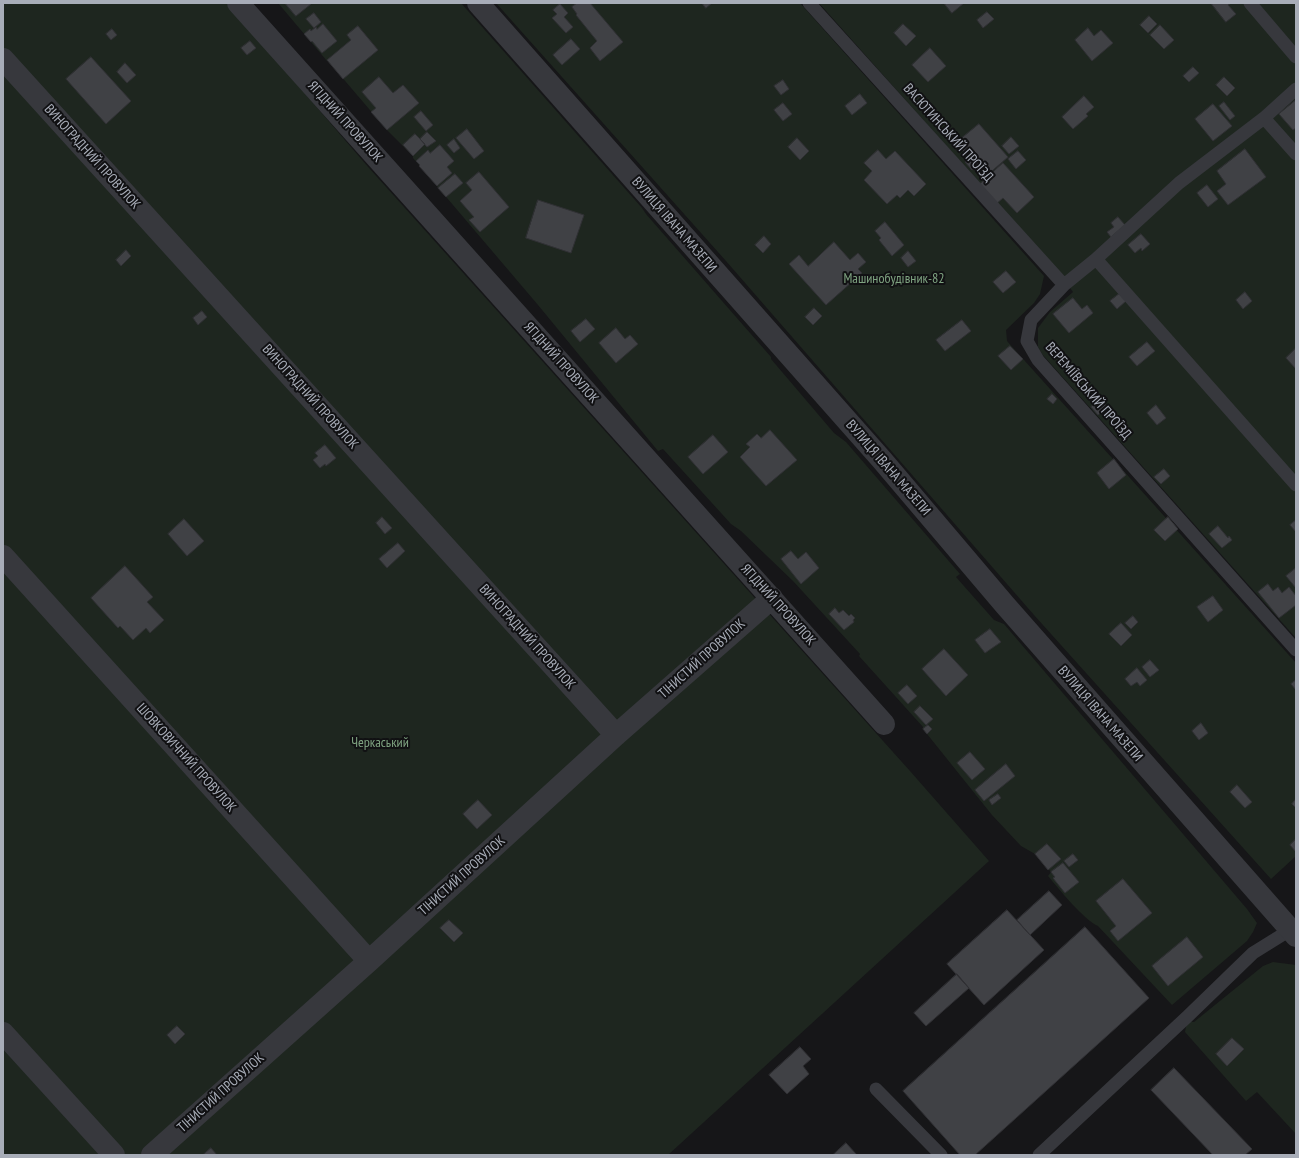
<!DOCTYPE html>
<meta charset="utf-8">
<style>
body{margin:0}
#map{position:relative;width:1299px;height:1158px;overflow:hidden;background:#161618;font-family:"PT Sans Narrow",sans-serif}
canvas{display:block}
.frame{position:absolute;inset:0;border:4px solid #a8adb8;pointer-events:none}
</style>
<div id="map">
<canvas width="1299" height="1158"></canvas>
<div class="frame"></div>
</div>
<script>
const c = document.querySelector('canvas').getContext('2d');
c.lineJoin = 'round';
function fill(path, color) { c.fillStyle = color; c.fill(path, 'evenodd'); }
function strokePath(path, color, width, dash) { c.strokeStyle = color; c.lineWidth = width; c.lineCap = dash ? 'butt' : 'round'; c.setLineDash(dash || []); c.stroke(path); }
function drawText(font, color, halo, rows, align = 'center') {
  c.font = font + ' "PT Sans Narrow",sans-serif'; c.lineWidth = 4; c.setLineDash([]); c.textBaseline = 'middle'; c.strokeStyle = halo; c.fillStyle = color; for (const [text, x, y, turn = 0] of rows) {
    c.save(); c.translate(x, y); c.rotate((+turn || 0) * Math.PI / 180); c.textAlign = isNaN(turn) ? turn : align; if (halo) c.strokeText(text, 0, 0); c.fillText(text, 0, 0); c.restore();
  }
}
const green = new Path2D(`
 M3,3H227L369,168L910,771L989,861L668,1155H3Z
 M278,3H461L642,208L646,214L771,357V359L834,433L846,442L960,574L956,577L994,620L1004,624L1247,909L1257,923L1253,932L1247,941L1172,1005L1098,926C1083,919 1060,890 1048,876L1051,872L1035,854L1021,846L992,815L923,729V727L859,656L860,654L793,581L741,531L731,524L663,449L658,451L538,305L413,158V156L387,130L328,61H327Z
 M496,3H800L1044,276L1040,294L1034,303L1006,330L1007,341L1296,663V856L1271,879L1034,615L726,261Z
 M819,3H1296V638L1042,354L1038,347V328L1050,312L1073,292L1055,268Z
 M1273,962L1296,965V1134L1257,1092L1246,1101L1185,1032L1187,1021L1194,1022L1263,966Z`);
const building = new Path2D(`
 M285,3H309L311,4L296,16Z
 M577,3H590L623,42L600,61L590,48L597,41L576,15L577,14L572,7Z
 M702,3H712L706,8Z
 M944,3H964L952,13Z
 M1211,3H1231L1228,5L1236,14L1226,22Z
 M560,4L568,13L564,17L573,27L566,33L552,18L557,14L553,10Z
 M987,12L994,19L983,28L977,20Z
 M314,13L321,22L314,28L306,19Z
 M1149,16L1157,24L1148,33L1140,25Z
 M323,24L337,41L322,53L312,41L311,42L304,34L310,29L311,31L316,27L317,29Z
 M903,24L916,36L906,46L894,33Z
 M1160,25L1174,40L1164,49L1150,35Z
 M358,26L378,50L343,79L327,60L351,40L347,35Z
 M1088,28L1094,36L1101,30L1113,43L1092,61L1075,40Z
 M112,29L117,35L111,40L106,34Z
 M571,39L580,49L562,65L553,55Z
 M250,41L256,48L247,55L241,48Z
 M930,48L946,66L928,82L912,65Z
 M91,57L131,101L106,124L66,79Z
 M125,63L136,75L127,83L117,72Z
 M1193,67L1199,73L1189,82L1183,76Z
 M379,77L393,93L403,85L419,103L387,130L371,112L376,108L362,92Z
 M1224,77L1235,88L1227,96L1216,85Z
 M783,80L789,89L781,95L774,86Z
 M860,94L867,103L852,115L845,106Z
 M1084,96L1094,107L1086,114L1088,116L1073,129L1062,117Z
 M1296,100V128L1293,130L1279,114Z
 M1224,102L1235,116L1230,120L1219,106Z
 M783,103L792,114L783,121L774,110Z
 M1213,104L1232,126L1213,141L1195,119Z
 M421,111L433,125L426,131L414,117Z
 M979,124L1008,157L985,177L976,167L972,170L965,162L969,158L956,143Z
 M467,129L484,151L474,159L456,138Z
 M427,132L436,141L427,147L420,139Z
 M415,134L425,144L413,156L403,145Z
 M1011,137L1019,146L1009,154L1002,146Z
 M797,138L809,151L800,160L788,147Z
 M454,139L460,148L454,153L447,145Z
 M440,145L454,161L447,167L452,173L437,186L419,166L420,165L416,161L428,150L430,153Z
 M1245,149L1266,177L1228,205L1217,191L1226,184L1217,171Z
 M878,150L886,159L895,151L926,184L914,196L908,190L900,198L897,195L887,204L864,180L872,171L864,163Z
 M1018,151L1026,160L1016,169L1008,159Z
 M1003,163L1034,197L1017,213L1003,198L996,204L979,185Z
 M479,172L509,207L480,232L469,220L474,217L460,201L472,190L466,183Z
 M455,174L463,183L446,197L438,188Z
 M1207,185L1218,199L1208,207L1197,193Z
 M538,200L584,215L571,253L526,238Z
 M1118,217L1125,225L1111,237L1107,232L1114,227L1111,223Z
 M885,222L904,245L892,256L879,240L881,238L875,231Z
 M1141,234L1150,244L1142,251L1141,248L1135,253L1128,245Z
 M764,236L771,244L763,253L755,245Z
 M834,242L850,260L858,253L866,262L858,269L862,273L826,305L789,264L799,255L808,266Z
 M126,250L131,256L121,266L116,260Z
 M908,251L916,261L908,267L901,258Z
 M1006,271L1016,282L1003,293L993,282Z
 M1245,292L1252,301L1243,309L1236,300Z
 M1119,294L1126,301L1117,309L1110,301Z
 M1073,298L1082,309L1087,305L1093,313L1069,333L1053,314Z
 M814,308L822,316L813,325L805,317Z
 M202,311L207,317L198,325L193,318Z
 M586,319L595,329L580,342L571,331Z
 M962,320L971,331L945,351L936,340Z
 M616,328L625,339L630,335L638,344L616,363L599,343Z
 M1147,342L1155,351L1137,366L1129,357Z
 M1010,346L1023,359L1011,370L998,356Z
 M1296,348V369L1286,358Z
 M1052,394L1057,399L1053,404L1047,399Z
 M1100,399L1108,407L1098,415L1091,407Z
 M1156,405L1166,418L1157,425L1147,413Z
 M770,430L797,460L766,486L740,457L750,447L746,444L757,434L761,438Z
 M713,435L728,452L703,474L688,457Z
 M325,445L336,458L326,466L325,464L320,468L313,460L318,456L315,453Z
 M1114,459L1126,475L1109,489L1097,473Z
 M1164,469L1170,476L1161,484L1154,477Z
 M382,517L392,528L385,534L376,523Z
 M1168,517L1178,529L1165,541L1154,530Z
 M184,519L204,541L187,556L168,534Z
 M1296,520V532L1290,525Z
 M1218,526L1228,538L1229,536L1232,540L1222,548L1209,534Z
 M398,543L405,551L387,568L379,559Z
 M791,551L798,559L806,552L819,568L801,584L781,559Z
 M125,566L153,597L147,602L164,620L150,633L146,628L133,640L120,626L118,628L91,598Z
 M1296,568V588L1286,576Z
 M1268,584L1273,591L1278,587L1282,593L1289,587L1296,596V605L1279,618L1258,592Z
 M1213,596L1223,610L1208,622L1197,607Z
 M835,608L839,613L843,610L849,616L851,614L855,618L853,620L854,622L844,630L829,614Z
 M1133,616L1138,622L1131,629L1125,623Z
 M1121,623L1132,635L1121,646L1109,634Z
 M990,629L1001,642L985,653L975,640Z
 M944,649L968,675L946,696L922,669Z
 M1150,660L1159,670L1150,677L1142,667Z
 M1137,668L1147,680L1140,686L1137,682L1131,686L1125,679Z
 M1296,680V690L1291,684Z
 M907,685L917,696L908,704L898,693Z
 M920,706L933,719L926,725L914,712Z
 M1201,723L1208,733L1199,740L1192,731Z
 M928,725L932,729L927,734L923,729Z
 M970,752L985,769L972,780L957,763Z
 M1006,764L1015,776L984,801L975,790Z
 M1237,785L1252,802L1245,808L1230,792Z
 M998,794L1001,798L992,805L989,800Z
 M1296,799V808L1292,804Z
 M478,800L492,815L477,829L463,814Z
 M1295,840L1296,841V852L1290,845Z
 M1047,844L1061,859L1048,870L1035,854Z
 M1073,854L1078,860L1069,867L1064,861Z
 M1063,863L1079,882L1065,893L1053,878L1055,877L1051,872Z
 M1123,879L1152,913L1118,941L1110,931L1116,926L1096,901Z
 M1049,891L1062,905L1030,935L1017,920Z
 M1007,910L1044,950L984,1005L947,964Z
 M449,920L463,933L454,942L440,928Z
 M1085,927L1149,998L975,1155H960L903,1091Z
 M1187,937L1203,957L1168,986L1152,966Z
 M957,974L969,988L926,1026L914,1013Z
 M177,1026L185,1034L175,1044L167,1035Z
 M1232,1038L1244,1049L1227,1066L1216,1054Z
 M800,1047L811,1059L803,1066L809,1074L787,1094L769,1075Z
 M1174,1068L1252,1149L1245,1155H1213L1151,1090Z
 M846,1143L857,1155H833Z
 M211,1148L217,1155H203Z`);
const lane = new Path2D(`
 M809,3L1064,285
 M1250,3L1296,57
 M1296,89L1264,118L1179,183L1096,259L1064,285L1031,320L1027,341L1038,360L1296,650
 M1264,118L1296,154
 M1096,259L1296,485
 M876,1089L941,1155
 M1039,1155L1188,1016L1253,953L1290,930`);
const street = new Path2D(`
 M238,3L884,724
 M478,3L882,460L1005,605L1296,936
 M3,59L616,735
 M3,556L369,961
 M3,1033L114,1155
 M152,1155L369,961L616,735L772,598`);
const streetNames = [
 ["ЯГІДНИЙ ПРОВУЛОК",345,122,48],
 ["ВАСЮТИНСЬКИЙ ПРОЇЗД",948,133,48],
 ["ВИНОГРАДНИЙ ПРОВУЛОК",92,157,48],
 ["ВУЛИЦЯ ІВАНА МАЗЕПИ",674,225,49],
 ["ЯГІДНИЙ ПРОВУЛОК",561,363,48],
 ["ВЕРЕМІЇВСЬКИЙ ПРОЇЗД",1088,391,49],
 ["ВИНОГРАДНИЙ ПРОВУЛОК",310,397,48],
 ["ВУЛИЦЯ ІВАНА МАЗЕПИ",888,468,49],
 ["ЯГІДНИЙ ПРОВУЛОК",778,605,48],
 ["ВИНОГРАДНИЙ ПРОВУЛОК",527,637,48],
 ["ТІНИСТИЙ ПРОВУЛОК",702,659,-42],
 ["ВУЛИЦЯ ІВАНА МАЗЕПИ",1100,714,49],
 ["ШОВКОВИЧНИЙ ПРОВУЛОК",186,758,48],
 ["ТІНИСТИЙ ПРОВУЛОК",462,876,-42],
 ["ТІНИСТИЙ ПРОВУЛОК",221,1093,-42]
];
const parkNames = [
 ["Машинобудівник-82",894,279],
 ["Черкаський",380,743]
];
fill(green, '#1e261f');
fill(building, '#404145');
strokePath(building, '#303034', 1);
strokePath(lane, '#37383d', 13);
strokePath(street, '#37383d', 22);
drawText('14px', '#a8adb8', '#111113', streetNames);
drawText('14px', '#7fa381', '#111113', parkNames);
</script>
